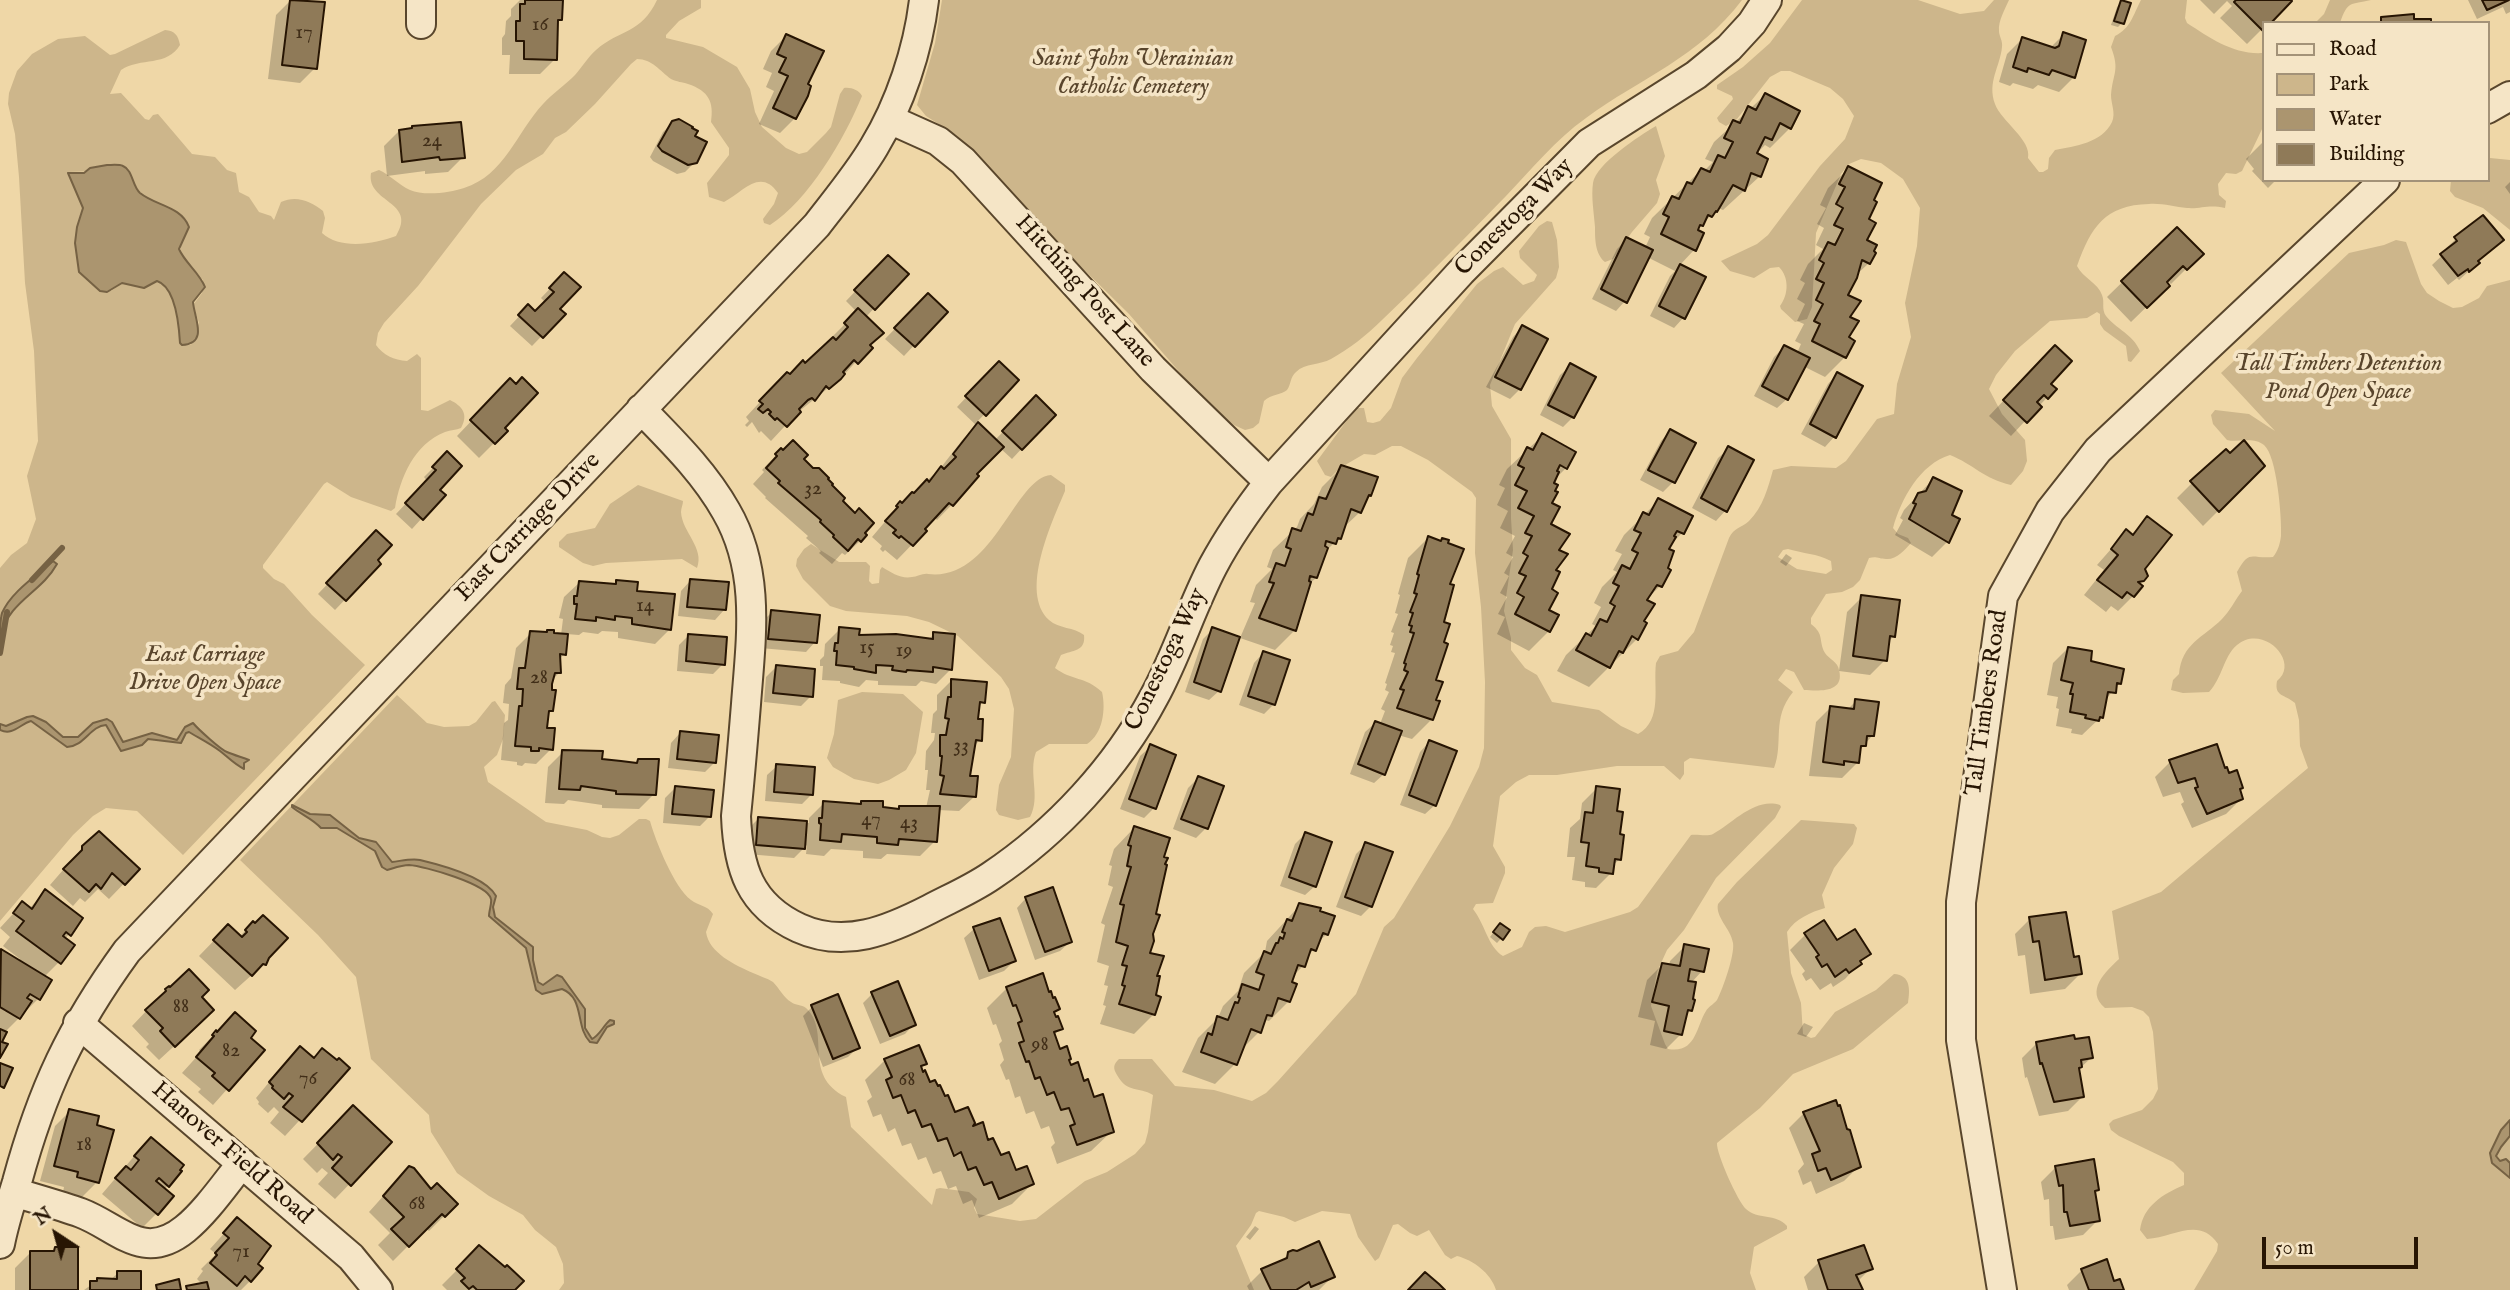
<!DOCTYPE html>
<style>
body{margin:0}
#map{position:relative;width:2510px;height:1290px;overflow:hidden;background:#efd7a7;font-family:"IM FELL English",serif}
canvas{display:block}
.legend{position:absolute;left:2262px;top:21px;width:228px;height:161px;box-sizing:border-box;background:#f5e5c6;border:2px solid #a39278;margin:0;padding:9px 12px;list-style:none;font-size:21px;color:#271503}
.legend li{display:flex;align-items:center;gap:14px;height:35px}
.legend b{width:35px;border:2px solid #a39278}
.north{position:absolute;left:21px;top:1199px;width:70px;height:70px;-webkit-text-stroke:5px #f5e5c6;paint-order:stroke;rotate:324deg;font-size:19px;font-weight:700;line-height:28px;text-align:center;color:#271503}
.north::after{content:'';display:block;margin:auto;width:24px;height:32px;background:#271503;clip-path:polygon(50% 0,100% 100%,50% 72%,0 100%)}
.scale{position:absolute;left:2262px;top:1237px;width:156px;height:32px;box-sizing:border-box;border:4px solid #271503;border-top:0;padding-left:9px;font-size:21px;line-height:24px;white-space:nowrap;color:#271503;-webkit-text-stroke:5px #f5e5c6;paint-order:stroke}
</style>
<div id="map">
<canvas width="2510" height="1290"></canvas>
<ul class="legend">
<li><b style="height:9px;background:#f5e5c6"></b>Road</li>
<li><b style="height:19px;background:#cdb68b"></b>Park</li>
<li><b style="height:19px;background:#ab956f"></b>Water</li>
<li><b style="height:19px;background:#8f7a58"></b>Building</li>
</ul>
<div class="north">N</div>
<div class="scale">50 m</div>
</div>
<script>
const c = document.querySelector('canvas').getContext('2d');
c.lineJoin = 'round';
function fill(path, color) { c.fillStyle = color; c.fill(path, 'evenodd'); }
function strokePath(path, color, width, dash) { c.strokeStyle = color; c.lineWidth = width; c.lineCap = dash ? 'butt' : 'round'; c.setLineDash(dash || []); c.stroke(path); }
function drawText(font, color, halo, rows, align = 'center') {
  c.font = font + ' "IM FELL English",serif'; c.lineWidth = 7; c.setLineDash([]); c.textBaseline = 'middle'; c.strokeStyle = halo; c.fillStyle = color; for (const [text, x, y, turn = 0] of rows) {
    c.save(); c.translate(x, y); c.rotate((+turn || 0) * Math.PI / 180); c.textAlign = isNaN(turn) ? turn : align; if (halo) c.strokeText(text, 0, 0); c.fillText(text, 0, 0); c.restore();
  }
}
const green = new Path2D(`
 M657,0H701V8L679,21L666,35V38L703,47L737,67L750,89L755,112L762,127L786,148L799,154L807,152L826,133L831,127L840,94L844,88C851,87 859,90 862,96C845,138 808,201 770,225L764,223L763,219L774,204L778,193C760,167 742,193 724,202L709,197L707,183L729,155V148L711,122C714,102 709,91 688,84C682,82 677,82 671,79C660,71 652,59 637,59L631,64L595,104L566,132L555,138L543,154L516,170L481,204L418,286L384,323L378,333L376,345C383,355 394,360 407,361L417,354L421,358V410L428,411L450,400C462,406 469,414 461,428C456,430 451,430 445,432C414,444 400,478 395,508L391,511L351,497L327,482L324,484L263,565V568L274,579L284,584L312,615L365,665L183,855L137,811L106,808L93,816L73,835L0,921V636C12,597 42,594 55,563L53,562L15,595L0,617V568L11,555L27,543L36,519L27,476L38,441L34,351L25,283L19,177L15,134L8,104L9,93L17,71L32,54L58,39L85,36L110,55L115,54L165,30C175,31 178,35 180,45C167,67 141,57 121,70L110,94L121,93L145,119L149,120L153,115L158,114L192,154L215,157L227,170L236,173L239,192L249,197L259,212L271,216L274,220L281,202C296,195 311,201 323,211L325,218L322,233C340,250 375,244 396,236C418,201 366,203 371,173L379,170C390,175 399,185 410,190C423,196 450,193 464,188C505,175 516,133 543,104C553,93 565,85 575,75C582,67 588,57 596,50C620,29 641,34 657,0ZM129,170C138,198 148,199 174,210L182,256L203,280L202,293L193,305L199,323L191,345H183L180,343C179,325 178,287 157,281L144,288L122,283L111,291L77,227L83,208L68,172Z
 M942,0H1742C1698,58 1642,77 1586,118C1555,140 1532,169 1506,196C1465,238 1424,280 1382,320C1367,335 1349,349 1331,359C1320,365 1305,363 1296,372C1290,377 1291,385 1287,390C1282,395 1271,394 1264,401L1259,423L1253,428L1245,430L1234,425L1209,406L1129,314L1063,249L985,163L956,135L926,116L917,105L935,43Z
 M1802,0H1918L1960,14L1984,11L1994,0H2009C2005,9 1998,21 1999,31C1999,36 2003,41 2002,47C2000,67 1987,82 1995,104C2001,121 2032,140 2028,158L2039,172H2043L2048,169L2049,158L2055,150C2075,146 2102,143 2112,122C2116,113 2111,104 2111,95C2113,72 2120,71 2111,47L2115,36C2131,28 2133,15 2141,0H2187L2185,18L2187,23C2210,38 2234,55 2263,53V127L2242,171L2236,174L2226,173L2218,184L2219,195L2226,201L2225,208C2208,204 2202,209 2187,208C2175,207 2162,203 2149,204C2105,205 2091,227 2077,266C2083,278 2098,283 2102,295C2105,302 2101,309 2106,316C2116,329 2133,334 2140,351L2131,362L2128,361L2126,346L2104,330L2100,324V314L2097,312L2087,318L2050,321L2015,351L1996,375L1989,389L2002,414L2025,440L2027,461L2023,471L2011,485C1984,479 1973,464 1950,455C1920,464 1901,499 1893,528L1898,534L1908,538L1911,543C1905,550 1896,560 1886,559C1879,559 1877,556 1869,558L1860,580L1853,587L1842,592L1826,594L1811,618V624C1825,635 1818,640 1825,653C1829,659 1838,662 1839,670C1845,693 1819,691 1804,690L1794,672L1786,669L1778,680L1793,692C1771,719 1784,742 1774,768L1690,758L1684,762V774L1680,780L1664,766H1617L1557,775H1529L1516,782L1500,796L1493,846L1505,867V873L1493,903L1476,904L1473,909C1485,924 1488,947 1503,956L1522,947L1529,932L1535,927L1546,926L1565,932L1630,912L1638,907L1691,835C1698,834 1707,837 1713,834C1733,823 1755,797 1780,805L1781,807L1775,818L1716,878L1684,930L1667,950L1657,972L1651,1006L1665,1044L1668,1049C1696,1054 1696,1027 1706,1011C1708,1007 1714,1004 1717,1000C1723,989 1735,954 1733,943C1731,929 1715,917 1718,904L1737,882L1801,820L1854,824L1857,828L1853,844L1834,868L1822,895L1825,908C1811,912 1795,919 1787,932L1791,973L1801,1003L1803,1034L1811,1038L1815,1037L1835,1012L1876,990L1894,974C1911,975 1910,990 1908,1003L1853,1049L1793,1074L1760,1108L1717,1143C1716,1153 1738,1202 1746,1209C1757,1220 1776,1213 1787,1226V1229L1754,1247L1750,1273L1756,1290H1496C1491,1273 1473,1260 1457,1256L1451,1259L1445,1255L1429,1230L1417,1236L1410,1233L1398,1224L1393,1225L1379,1258L1375,1261L1358,1237L1350,1214L1322,1211L1295,1222L1284,1217L1259,1211L1256,1213L1251,1225L1236,1246L1254,1290H559L564,1283L563,1264L556,1247L535,1230L523,1215L489,1196L457,1173L431,1132L429,1115L371,1059L356,977L318,935L240,860L397,695L427,723L444,727L469,726L476,722L492,702L495,701L505,715L503,739L497,755L484,767L488,782L546,822L587,830L602,837L610,838L619,835L639,819H646L650,821C656,842 674,887 691,900C699,906 707,905 713,914L706,932C709,953 735,965 753,973C759,976 767,978 773,982C779,988 784,998 791,1002C796,1006 801,1004 806,1008C832,1032 801,1075 846,1097L851,1127L932,1205L936,1189L940,1188L969,1192L977,1199L974,1208L977,1214L1020,1221L1036,1219L1085,1181L1107,1172L1135,1154L1145,1143L1148,1132L1153,1095C1138,1086 1128,1094 1117,1075C1113,1068 1113,1065 1119,1059H1152L1175,1086L1214,1090L1252,1101L1266,1093L1278,1081L1356,994L1384,927L1394,918L1450,826L1479,767L1484,748L1485,682L1481,607L1475,553L1476,498L1472,492L1428,460L1401,446H1392L1375,455L1364,454L1340,468L1331,477L1325,475L1317,461L1356,408H1364L1367,422L1373,423L1380,421L1391,408L1402,378L1417,358L1477,284L1494,271L1503,267L1523,285L1534,281L1537,275L1520,258L1519,251L1539,226L1547,221L1552,222L1557,240L1559,267L1556,278L1515,324L1490,385L1492,406L1511,439V518L1513,550L1504,611L1511,638V650L1525,668L1537,675L1552,702L1599,710L1621,726L1638,734C1663,720 1653,687 1656,663L1660,656L1678,651L1694,632L1729,538C1734,527 1742,528 1749,521C1763,507 1768,488 1773,470L1791,466L1836,468L1846,461L1877,419L1894,414L1897,384L1911,337L1905,303L1917,246L1920,208L1903,179L1881,163L1861,159L1849,164L1841,174L1816,233L1812,307L1807,319L1795,322L1781,309L1780,306C1789,294 1789,277 1779,267L1770,268L1754,278L1730,271L1721,261L1757,244L1768,235L1820,166L1845,139L1854,116L1843,99L1830,88L1790,71H1781L1770,77L1737,119L1726,126L1719,122L1717,118L1733,99L1732,96L1717,89V85L1743,67L1770,43ZM1788,549C1804,554 1816,553 1831,561L1832,570L1826,574L1797,569L1778,557L1783,550Z
 M2330,0H2371C2350,5 2348,0 2340,23H2315L2324,14Z
 M1656,126L1665,156L1656,180L1660,194L1657,203L1632,232L1613,259L1605,262C1595,254 1595,239 1595,227C1594,213 1591,197 1593,183C1596,164 1639,136 1656,126Z
 M2490,158L2510,160V230L2483,208L2455,197L2450,191L2451,180H2487V160Z
 M2396,240L2406,242L2421,284L2427,293L2439,301L2453,308L2462,307L2479,298L2487,286L2510,280V1290H2194L2217,1251L2218,1244C2199,1216 2173,1238 2147,1239L2140,1230C2143,1206 2163,1194 2184,1185V1173L2173,1162L2119,1136L2111,1130L2109,1124L2113,1120L2142,1110L2153,1099L2158,1089L2153,1032L2149,1017L2143,1011L2132,1007L2105,1008C2085,991 2105,972 2119,959L2112,911L2161,892L2308,768L2300,746L2299,720L2295,703C2285,694 2274,697 2277,681C2301,662 2263,623 2237,645C2223,657 2223,677 2209,692L2183,693L2171,690L2173,680L2179,674C2182,643 2203,638 2222,619C2230,611 2235,600 2242,591L2237,572C2250,549 2250,559 2273,557C2278,551 2280,544 2281,536C2282,518 2277,456 2264,445C2253,436 2239,443 2227,440L2213,424L2211,415L2215,410L2249,414L2275,431L2221,373L2349,253L2384,245Z
 M1051,475L1065,485V491C1052,522 1019,592 1049,620C1059,629 1074,627 1084,635C1086,652 1072,650 1061,655L1055,668C1072,681 1085,676 1102,692C1106,709 1103,734 1087,744H1049L1036,752C1028,773 1041,797 1030,817L1018,820L999,815L996,810L999,785L1011,757L1014,709L1009,689L1001,677L958,636L929,622L907,616L846,611L830,606L803,579L796,566L797,559L804,549L811,544L839,562H866L870,566L869,581L872,584L879,583L880,570L882,567C892,573 901,579 912,577C917,577 923,573 928,574C993,582 1014,478 1051,475Z
 M638,485L683,501C683,505 681,508 681,512C682,532 705,548 697,568L682,559L606,563L593,566L583,563L559,547V542L567,534L595,528L610,504Z
 M862,692L903,694L923,712L916,753L906,770L889,780L878,784L854,779L833,767L827,758L834,734L838,700Z`);
const water = new Path2D(`
 M107,165C112,165 119,164 123,166C133,170 132,186 140,193C156,206 181,206 189,227L179,249C185,263 199,272 205,287L193,302C194,317 209,344 182,345L180,343C179,326 176,287 157,281L144,288L122,283L107,292L100,291L79,272L75,243L77,227L83,208L68,173H84L90,168Z
 M53,561L57,564C41,593 10,600 0,636C0,629 0,620 2,613C11,592 36,576 53,561Z
 M33,716L46,722L63,737H78L93,723L107,719L112,722L123,742L152,733L177,740L185,727L193,723C198,729 221,750 227,752C234,755 241,757 249,760L244,763V769C234,764 229,758 220,751C211,744 199,738 189,732L186,733L181,743L148,739L142,745L121,751L106,725C90,726 85,746 67,747L31,721C20,724 13,736 0,730V724L6,726L27,717Z
 M292,805L310,814L330,815L359,838L376,842L392,862C401,861 412,858 420,860C441,865 486,877 496,896L493,907L495,917L533,947V960L538,982L543,985L557,975L562,977L585,1009V1028L592,1039C600,1035 603,1026 610,1020L614,1021V1024L607,1027L597,1043L590,1042C575,1027 585,998 562,989L542,994L536,990L526,948L489,916C489,911 492,903 491,899C488,884 424,866 409,865C402,865 394,868 387,870L382,867L375,851L337,828H321C313,819 302,815 292,807Z
 M2510,1120V1136L2501,1147L2496,1156L2500,1161L2506,1159L2510,1163V1178L2492,1163L2490,1153L2501,1130Z`);
const shadow = new Path2D(`
 M291,0L315,68L300,83L268,79L276,15Z
 M520,0H557L560,20L556,23L555,59L540,74H509L510,55H502V38L505,34L506,21L511,16V9Z
 M2200,0H2288L2263,23V28L2247,44L2220,18L2232,6L2227,1L2214,14Z
 M2468,0H2510V12L2506,14L2503,7L2477,19Z
 M2122,2V23L2118,27L2111,25L2117,7Z
 M2064,34L2074,77L2059,92L2038,85L2033,89L2013,83L2010,86L1999,82L2007,54L2022,39L2050,48Z
 M786,36L806,85L795,118L780,133L759,124L774,91L766,87L772,73L763,69L771,51Z
 M1765,95L1790,128L1770,148L1765,145L1756,154L1765,159L1759,177L1723,210L1718,208L1696,231L1702,234L1694,250L1679,266L1704,278L1683,318L1674,328L1650,316L1670,276L1675,271L1647,257L1625,301L1616,311L1592,299L1617,249L1627,239L1645,248L1650,237L1644,234L1652,218L1701,170L1704,171L1713,162L1705,159L1714,142Z
 M673,122L695,162L685,172L677,174L653,161L650,157L663,132Z
 M412,127L463,157L448,172L425,174V171L387,176L384,146L399,131Z
 M2263,142V180H2276L2268,188L2252,171L2254,169L2246,159Z
 M1849,168L1871,201L1865,241L1869,263L1855,276L1846,295L1847,317L1845,357L1825,377L1803,366L1787,399L1777,408L1754,396L1774,357L1784,347L1797,353L1801,344L1795,341L1804,324L1797,321L1805,304L1797,299L1805,283L1800,280L1808,264L1823,249L1816,245L1824,228L1817,224L1826,208L1820,205L1828,188Z
 M2510,182V194L2505,187Z
 M2177,229L2201,254L2171,284L2164,277L2168,286L2131,322L2107,297Z
 M2456,239L2478,263L2459,280L2457,278L2448,285L2432,265L2448,250L2446,248Z
 M888,257L906,274L865,318L882,333L842,377L797,413L771,441L761,431L759,433L752,422L747,427L745,425L749,421L746,417L772,389L805,366L832,341L830,339L857,312L846,301Z
 M564,274L558,309L563,314L532,346L510,326L528,307L535,313L545,302L541,298Z
 M928,295L945,312L904,356L885,339Z
 M1522,327L1520,389L1510,399L1486,387L1513,337Z
 M2040,362L2049,384L2055,389L2011,436L1989,416Z
 M999,363L1017,380L976,423L995,440L1036,398L1053,415L1012,459L1000,448L974,474L966,490L937,520L934,517L922,529L925,531L897,560L885,550L883,552L880,549L882,546L872,537L900,504L939,470L963,439L977,426L957,407Z
 M1570,366L1573,417L1563,427L1540,415L1560,375Z
 M1837,374L1834,437L1825,447L1801,434L1828,384Z
 M515,386L503,428L506,431L479,458L457,436L495,396Z
 M1670,431L1694,443L1673,482L1663,492L1640,480L1661,441Z
 M1542,436L1566,468L1553,481L1549,525L1557,551L1565,555L1554,571L1549,590L1547,610L1549,631L1529,651L1497,634L1505,617L1498,614L1507,597L1500,593L1509,576L1504,573L1513,557L1506,553L1515,536L1500,528L1508,511L1497,505L1505,488L1499,485L1507,469Z
 M1728,449L1725,511L1716,521L1692,508L1718,458Z
 M781,450L802,459L855,515L860,541L845,555L842,553L832,564L819,553L821,551L806,538L808,536L765,498L766,497L753,484L764,472L762,470Z
 M447,454L437,490L443,495L412,529L396,514L427,481L424,477Z
 M2230,456L2263,466L2203,526L2177,498L2192,483Z
 M1342,467L1370,495L1360,512L1342,529L1339,538L1324,553L1316,578L1308,585L1295,630L1275,650L1240,638L1255,603L1250,602L1256,585L1272,569L1267,567L1273,550L1297,527L1300,519L1314,504L1322,487Z
 M1933,479L1950,516L1958,520L1947,542L1932,557L1895,535L1903,520L1900,518L1904,510Z
 M1659,500L1691,517L1682,533L1668,547L1666,569L1660,586L1645,601L1637,639L1589,687L1557,671L1566,655L1596,626L1592,624L1601,607L1594,603L1602,587L1617,572L1613,570L1622,554L1615,551L1624,535Z
 M2147,518L2143,569L2146,576L2138,584L2141,586L2133,596L2118,611L2111,606L2106,612L2084,595L2104,570L2097,565L2126,532L2131,535Z
 M376,533V560L379,564L335,610L318,594Z
 M1428,538L1442,623L1434,681L1432,719L1412,739L1398,735L1384,774L1374,783L1350,774L1365,732L1375,723L1380,724L1385,711L1381,709L1389,692L1385,690L1387,684L1385,683L1395,653L1391,652L1393,646L1390,645L1394,633L1391,632L1398,614L1395,613L1400,595L1398,594L1408,558Z
 M1786,554L1792,558L1786,566L1780,562Z
 M690,581L724,610L715,620L678,616L681,591Z
 M580,582L614,585L617,582L635,592L670,629L655,644L618,638V632L602,631L598,634L583,632L579,635L566,634L564,654L559,660V673L552,680V710L547,715L545,729L551,749L536,764L525,763L522,766L517,765V762L501,760L504,723L508,720L509,704L503,703L505,685L511,678L516,648L531,633L545,634L548,631L552,635H561L563,619L559,618L564,597Z
 M1862,597L1894,636L1887,643L1885,660L1870,675L1839,671L1847,612Z
 M772,612L815,642L806,652L760,648L762,622Z
 M840,629L858,636L928,640L934,634L951,669L936,684L921,681L916,686L878,685V681L866,680L859,687L840,683V681L822,680L823,666H820V660L824,656L825,644Z
 M1213,629L1219,691L1209,700L1185,692L1203,639Z
 M689,635L723,664L713,674L677,671L679,645Z
 M2068,648L2119,683L2104,702L2101,717L2082,735L2071,733L2072,729L2056,726L2059,709L2056,708L2058,697L2047,695L2053,663Z
 M1263,653L1274,704L1264,714L1239,705L1254,663Z
 M776,667L811,696L801,706L764,702L766,677Z
 M952,680L983,702L977,708L976,721L980,740L973,747L968,777L975,796L959,811L938,810L935,841L920,856L887,854L881,859L863,858V851L831,849L824,856L806,854L807,845L794,858L747,854L749,828L759,818L809,823V818L824,803L859,806L862,803L881,809L897,810L900,808H926L930,790H926L928,770H925L926,751L934,740L935,733H931L933,714L937,710V695Z
 M1856,701L1872,736L1859,751L1857,763L1842,778L1809,776L1816,722L1831,707L1847,710Z
 M680,733L715,762L705,772L668,768L671,743Z
 M1429,742L1435,805L1425,814L1400,805L1420,752Z
 M1150,747L1174,756L1154,808L1144,818L1120,809L1140,756Z
 M563,752L600,760L635,764L638,761L654,794L639,809L602,808V805L568,800L564,804L545,803L548,767Z
 M2170,762L2224,770L2238,790L2241,799L2226,814L2192,828L2181,804L2184,802L2180,792L2163,797L2155,777Z
 M777,766L811,795L802,804L765,801L767,775Z
 M1198,778L1206,828L1196,838L1173,829L1188,788Z
 M675,788L710,816L700,826L663,823L665,798Z
 M1597,788L1615,813L1620,859L1612,866L1611,873L1596,888L1585,887V882L1572,880L1575,857H1567L1570,828L1580,819L1582,803Z
 M1134,828L1162,858L1148,954L1155,977L1154,1014L1134,1034L1100,1024L1106,1006L1103,1005L1108,986L1104,985L1109,966L1097,962L1105,925L1101,923L1113,887L1108,885L1112,866L1109,865L1114,849Z
 M1305,834L1315,886L1305,895L1280,886L1295,844Z
 M1366,844L1371,906L1361,916L1336,907L1356,854Z
 M83,847L137,870L109,899L98,889L85,902L80,898L73,906L50,885Z
 M45,891L69,934L65,939L59,962L44,977L38,999L4,1033L0,1043V1055V952L18,961L20,959L3,946L10,937L0,928L22,904L29,909Z
 M1026,898L1070,942L1060,951L1035,960L1017,908Z
 M1300,905L1327,934L1317,943L1303,966L1291,978L1289,1001L1269,1021L1265,1020L1262,1024L1259,1032L1241,1050L1235,1064L1215,1084L1182,1072L1198,1038L1218,1018L1223,1006L1238,991L1244,973L1265,952L1267,941Z
 M2030,919L2072,959L2080,974L2065,989L2030,994L2025,955L2018,956L2015,934Z
 M253,923L264,964L235,990L199,956L228,926L239,937Z
 M974,929L1014,961L1004,971L979,980L964,938Z
 M1496,929L1508,931L1497,943L1490,937Z
 M1805,935L1836,943L1869,953L1845,979L1833,987L1831,983L1820,990L1811,978L1806,981L1802,974L1805,971L1790,950Z
 M1685,946L1702,971L1691,983V1010L1684,1016L1681,1034L1666,1049L1650,1045L1655,1021L1638,1017L1647,980L1662,965L1669,966L1670,961Z
 M168,988L200,997L197,1025L159,1060L146,1047L149,1044L132,1026Z
 M1007,988L1048,995L1058,1009L1053,1014L1061,1028L1053,1036L1059,1051L1083,1083L1112,1131L1091,1151L1057,1164L1051,1147L1055,1143L1049,1126L1041,1129L1034,1111L1026,1114L1020,1096L1015,1098L1009,1079L1006,1080L1000,1065L1004,1060L999,1044L1002,1041L996,1024L993,1025L987,1008Z
 M872,994L914,1024L905,1034L880,1044L863,1003Z
 M812,1007L858,1047L848,1057L823,1067L803,1016Z
 M1804,1023L1813,1027L1806,1037L1797,1034Z
 M216,1033L249,1038L262,1050L213,1105L198,1092L201,1089L182,1073L201,1052L199,1050Z
 M2073,1042L2091,1058L2078,1070L2083,1096L2068,1111L2039,1116L2027,1077L2025,1078L2022,1058L2037,1043Z
 M313,1059L348,1068L285,1136L270,1123L279,1112L274,1107L268,1113L258,1104L259,1102L256,1098L285,1063Z
 M885,1060L925,1063L920,1069L954,1115L987,1142L1015,1172L1032,1184L1012,1204L979,1218L972,1200L963,1204L956,1186L948,1189L941,1171L933,1174L926,1157L918,1160L911,1143L902,1146L895,1128L888,1132L881,1114L873,1117L867,1101L872,1097L865,1080Z
 M353,1108L390,1142L335,1199L318,1184L328,1173L322,1168L317,1173L303,1159Z
 M70,1111L97,1182L82,1197L63,1192L64,1187L40,1181L55,1126Z
 M1804,1113L1859,1166L1844,1181L1816,1194L1811,1181L1803,1185L1798,1171L1804,1164L1789,1128Z
 M136,1154L180,1171L164,1190L157,1213L142,1228L102,1194Z
 M2056,1167L2097,1190L2094,1193L2098,1220L2083,1235L2055,1240L2053,1226H2050L2049,1199L2044,1200L2041,1182Z
 M394,1184L431,1191L456,1204L429,1231L426,1228L393,1261L378,1245L390,1233L369,1212Z
 M237,1219L256,1264L250,1281L241,1290H209L207,1287V1290H185L203,1285L197,1279L203,1271L201,1269L216,1254L210,1249Z
 M1255,1226L1259,1229L1250,1240L1246,1237Z
 M479,1248L513,1290H447L442,1285Z
 M55,1249L76,1290H15V1268L30,1253H51Z
 M1289,1253L1333,1276L1319,1290H1249L1247,1286L1262,1271L1280,1263Z
 M1819,1262L1870,1269L1857,1282L1859,1290H1808L1804,1277Z
 M2082,1270L2113,1283L2123,1290H2069L2067,1285Z
 M118,1273L139,1290H84L98,1280H110Z`);
const stream = new Path2D(`
 M32,580L62,548
 M0,653L7,612`);
const building = new Path2D(`
 M290,0L325,2L317,69L282,65Z
 M525,0H563L562,20H558L557,60L524,59V41H516V21H520V4H525Z
 M2121,0L2131,3L2124,24L2114,21Z
 M2236,0H2291L2292,1L2271,23H2263V31L2234,2Z
 M2482,0H2509L2487,10Z
 M2414,14V19H2431V23H2381V17Z
 M2063,32L2086,40L2075,78L2052,70L2049,75L2028,68L2027,72L2013,67L2022,37L2055,48L2059,46Z
 M786,34L824,51L808,84L811,86L808,96L796,119L773,108L788,76L779,72L786,58L777,54Z
 M1765,93L1800,111L1791,129L1780,123L1772,140L1765,137L1757,153L1768,159L1761,177L1751,173L1745,191L1733,185L1717,212L1716,211L1712,217L1708,215L1703,226L1700,225L1698,230L1704,233L1696,251L1661,234L1669,217L1663,214L1672,196L1679,199L1687,182L1692,184L1701,168L1710,172L1718,155L1725,158L1733,142L1724,138L1733,120L1740,123L1748,106L1756,110Z
 M679,119L693,127L692,128L698,131L695,136L707,142L697,163L688,165L662,151L658,146L672,121Z
 M461,122L465,158L440,160L439,157L402,162L399,130L412,128V126Z
 M1848,166L1882,183L1874,200L1877,202L1869,219L1876,223L1867,240L1877,245L1874,251L1876,253L1870,264L1862,260L1857,278L1848,295L1861,301L1850,317L1859,321L1849,337L1855,341L1846,358L1812,341L1820,324L1814,321L1823,304L1816,300L1824,283L1816,279L1824,263L1819,260L1828,242L1835,245L1843,229L1834,225L1843,208L1836,204L1845,187L1839,184Z
 M2483,215L2504,240L2478,261L2480,263L2469,272L2468,269L2458,276L2440,254L2457,241L2454,237Z
 M2177,227L2204,254L2187,270L2183,266L2167,282L2170,286L2147,308L2121,281Z
 M1626,237L1653,250L1627,303L1601,289Z
 M888,255L909,274L875,310L854,290Z
 M1680,264L1706,277L1685,319L1659,306Z
 M564,272L581,287L560,309L566,314L543,338L518,315L528,304L535,311L554,292L549,288Z
 M928,293L948,312L915,347L894,328Z
 M858,308L884,333L870,345L873,348L858,364L854,360L843,372L845,374L841,379L829,389L826,386L815,401L812,398L808,400L799,409L801,412L787,427L777,418L775,420L769,414L771,412L768,409L763,413L758,409L763,404L759,401L787,372L790,374L803,360L805,363L833,337L836,340L848,327L844,323Z
 M1522,325L1548,339L1521,390L1495,377Z
 M1784,345L1810,358L1788,400L1762,386Z
 M2055,345L2072,361L2051,384L2057,389L2048,399L2044,395L2037,402L2042,407L2027,423L2003,400Z
 M999,361L1019,380L986,416L965,396Z
 M1570,363L1596,377L1574,418L1548,405Z
 M1837,372L1863,386L1836,438L1810,424Z
 M522,377L538,393L505,428L508,431L495,444L470,420L510,378L516,384Z
 M1036,395L1056,415L1022,450L1002,431Z
 M978,422L1004,447L977,474L979,476L953,506L949,503L925,529L927,531L913,546L901,536L899,538L893,533L896,530L885,521L898,507L896,506L900,501L902,503L912,492L914,493L927,479L929,482L941,466L944,469L956,457L953,454Z
 M1670,429L1696,443L1675,483L1648,470Z
 M1542,433L1576,452L1567,469L1560,465L1557,471L1559,472L1554,483L1558,485L1555,491L1558,492L1552,503L1560,507L1551,524L1570,534L1559,550L1568,554L1556,570L1560,572L1552,589L1558,593L1549,610L1559,615L1550,632L1515,614L1524,597L1517,593L1526,576L1519,573L1528,556L1523,553L1532,536L1525,533L1534,516L1518,508L1527,491L1515,485L1524,468L1518,465L1527,447L1533,450Z
 M793,440L808,455L804,459L813,468H819L829,478L828,479L833,484L832,485L845,498L843,501L855,513L859,508L874,523L865,533L867,535L861,542L858,539L848,551L833,537L834,535L820,522L821,520L778,483L780,481L766,468L777,456L775,454L781,448L783,450Z
 M2244,440L2265,466L2219,512L2190,481L2226,449L2230,453Z
 M1728,446L1754,460L1727,512L1701,498Z
 M447,451L462,466L440,490L446,495L423,520L405,503L436,470L432,467Z
 M1341,465L1378,477L1371,496L1369,495L1361,513L1351,509L1341,539L1338,538L1336,544L1326,541L1325,546L1328,548L1317,578L1310,576L1309,581L1311,582L1296,631L1259,618L1274,583L1269,582L1276,563L1285,566L1291,549L1286,547L1292,528L1301,531L1308,513L1313,515L1319,497L1326,499Z
 M1933,477L1962,491L1952,515L1960,519L1949,543L1909,519L1916,504L1913,503L1918,493L1926,491Z
 M1658,498L1693,516L1684,534L1677,531L1674,536L1676,537L1669,549L1674,551L1668,568L1671,570L1662,587L1657,585L1647,600L1655,604L1644,621L1647,623L1638,640L1632,636L1623,653L1619,651L1610,668L1576,650L1586,633L1591,636L1600,619L1607,622L1615,606L1610,603L1619,586L1613,583L1622,565L1630,569L1638,553L1632,550L1641,533L1634,530L1643,512L1649,515Z
 M2147,516L2172,535L2145,569L2148,576L2144,581L2138,582L2143,586L2134,597L2127,592L2122,598L2097,580L2118,555L2111,549L2126,529L2133,535Z
 M376,530L392,545L378,560L381,564L346,601L326,583Z
 M1428,536L1441,541L1442,538L1449,540L1448,543L1464,549L1450,584L1454,585L1444,622L1450,624L1444,642L1448,644L1436,680L1443,682L1436,700L1440,701L1433,720L1397,708L1404,690L1400,689L1408,672L1404,670L1406,664L1404,663L1414,633L1410,632L1412,626L1409,625L1413,613L1410,612L1417,594L1414,593L1419,575L1417,574Z
 M690,579L729,582L726,610L687,607Z
 M616,580L638,582L637,591L675,594L671,630L632,624V618L615,616V620L596,617V621L575,619L577,604H574V596H577L579,581L616,584Z
 M1861,595L1900,600L1895,637L1890,636L1887,661L1853,656Z
 M771,610L820,615L817,643L768,639Z
 M839,627L860,629L859,635L896,634L933,639V632L955,634L952,670L933,667V672L907,670L906,672L892,670L893,666L876,665V673L854,669V667L836,665L837,651H834L835,643H838Z
 M1212,627L1240,637L1221,692L1194,682Z
 M547,630H554V633L568,634L566,655L560,654L561,673H555L552,684V690H556L553,711H549L547,728H555L553,750L539,748V751H531V747L515,746L519,706H522L523,689H517L519,668H525L530,631L547,632Z
 M688,634L727,637L725,665L686,661Z
 M2068,647L2092,651L2091,661L2124,669L2121,684L2117,683L2116,693L2108,692L2103,718L2100,717L2099,721L2085,718L2086,715L2070,712L2073,694H2070L2073,683L2061,680Z
 M1263,651L1290,660L1275,705L1248,696Z
 M776,665L815,669L813,697L773,693Z
 M951,679L987,682L985,703L980,702L978,719H983L982,741L976,740L970,776H978L976,797L940,794L944,776L940,775L942,756H940V735H946L948,723L949,719L945,718L948,697H951Z
 M1855,699L1879,702L1874,736H1867L1866,746H1861L1859,763L1844,761V765L1823,762L1830,706L1854,709Z
 M1375,721L1402,731L1385,775L1358,764Z
 M680,731L719,735L716,763L677,759Z
 M1429,740L1457,751L1436,806L1409,795Z
 M1150,744L1176,755L1156,809L1129,799Z
 M2217,744L2225,768L2227,767L2229,773L2237,770L2243,788L2240,789L2243,799L2207,814L2195,788L2198,787L2195,778L2178,783L2169,760Z
 M562,750L603,751L602,759L621,761L637,763L638,759H659L656,795L616,794V791L581,786L580,790L559,789Z
 M776,764L815,767L813,795L774,792Z
 M1198,776L1224,786L1208,829L1181,819Z
 M675,786L714,790L711,817L672,814Z
 M1596,786L1620,789L1617,811L1623,812L1620,834L1624,835L1621,860L1615,859L1613,874L1599,872V868L1586,866L1589,843L1581,842L1585,812L1593,813Z
 M823,801L861,804V801H883V807L899,809V806H940L937,842L899,839L898,845L877,843V837L842,834L841,842L820,840L821,824L819,823V818H822Z
 M758,817L807,821L805,849L756,845Z
 M1134,826L1170,838L1164,857L1168,858L1165,864L1167,865L1156,914L1160,915L1153,934L1154,941L1150,953L1164,956L1157,976H1160L1156,995L1161,997L1155,1015L1119,1004L1125,986L1122,985L1127,966L1122,965L1128,946L1116,942L1124,905L1120,904L1131,867L1127,866L1131,846L1128,845Z
 M99,831L140,869L125,885L112,873L101,889L96,884L89,892L63,869L82,850V846Z
 M1305,832L1332,842L1316,887L1289,877Z
 M1365,842L1393,852L1372,907L1345,897Z
 M1053,887L1072,942L1045,952L1025,897Z
 M45,889L83,918L71,936L66,932L63,936L75,945L61,964L16,931L24,921L13,913L22,901L32,909Z
 M1299,903L1321,908L1320,911L1335,916L1328,935L1323,933L1316,951L1311,949L1305,967L1298,965L1292,982L1297,984L1290,1002L1278,998L1272,1016L1267,1015L1261,1033L1251,1029L1237,1065L1201,1052L1208,1033L1212,1035L1217,1016L1228,1020L1235,1002L1238,1003L1240,998L1238,997L1242,984L1259,990L1264,975L1256,972L1264,951L1271,954L1276,943H1278L1280,937L1283,939L1285,933L1282,932L1287,919L1292,921Z
 M2066,912L2074,957L2079,956L2082,974L2045,980L2039,941L2033,942L2029,917Z
 M263,915L288,938L269,958L266,965L263,964L252,976L213,940L228,924L242,937L247,932L245,930L253,921L255,923Z
 M1000,918L1016,961L989,971L973,927Z
 M1824,920L1837,940L1855,929L1871,954L1860,961L1862,964L1849,973L1846,969L1835,977L1827,964L1822,967L1816,957L1819,955L1804,933Z
 M1500,923L1510,930L1503,940L1493,932Z
 M1684,944L1709,949L1704,972L1690,969L1688,981L1696,982L1693,999L1695,1000L1692,1011L1688,1010L1682,1035L1664,1031L1669,1006L1652,1002L1662,963L1680,966Z
 M1,949L52,980L40,1000L30,994L27,998L32,1001L20,1019L0,1007Z
 M189,969L209,990L202,997L214,1010L175,1047L160,1031L163,1028L145,1010L166,991L165,989L169,986L170,987Z
 M1043,973L1049,992L1051,991L1053,998L1055,997L1060,1009L1054,1012L1056,1017L1058,1016L1063,1029L1054,1032L1060,1049L1067,1046L1071,1059L1069,1060L1071,1065L1078,1062L1084,1081L1088,1079L1094,1097L1103,1094L1114,1132L1077,1145L1070,1126L1075,1124L1069,1108L1061,1110L1054,1092L1047,1095L1040,1077L1035,1079L1029,1061L1026,1062L1019,1043L1024,1041L1018,1023L1022,1021L1016,1005L1013,1006L1006,987Z
 M898,981L916,1025L890,1036L871,992Z
 M838,994L860,1048L833,1059L811,1005Z
 M235,1012L256,1031L251,1038L265,1050L229,1091L212,1076L215,1073L196,1057L214,1036L212,1035L216,1030L217,1032Z
 M0,1029L7,1032L2,1042L8,1044L0,1058Z
 M2074,1035L2075,1039L2089,1037L2093,1058L2081,1060L2082,1067L2079,1068L2084,1097L2054,1102L2042,1063L2040,1064L2036,1042Z
 M919,1045L927,1064L921,1066L923,1072L925,1070L930,1082L935,1080L938,1086L940,1085L945,1096L948,1095L955,1112L968,1107L975,1123L973,1126L983,1122L988,1140L993,1138L1001,1155L1009,1152L1016,1170L1027,1166L1034,1184L999,1199L992,1182L984,1185L976,1167L968,1170L961,1152L954,1156L947,1138L938,1141L931,1124L922,1127L915,1110L908,1113L901,1095L893,1098L886,1080L892,1077L884,1059Z
 M300,1046L314,1058L322,1048L337,1060L339,1058L350,1068L302,1122L283,1107L293,1096L289,1093L284,1099L272,1088L273,1086L269,1082Z
 M0,1063L13,1068L4,1088L0,1086Z
 M1836,1100L1838,1106L1840,1105L1847,1129L1850,1130L1861,1167L1831,1180L1826,1168L1818,1171L1812,1154L1820,1151L1803,1112Z
 M353,1105L392,1142L351,1186L332,1168L342,1157L338,1154L333,1160L317,1143Z
 M69,1109L99,1116L97,1125L114,1130L99,1183L77,1177L78,1172L54,1166Z
 M151,1137L184,1165L180,1170L182,1171L169,1187L159,1178L156,1181L174,1196L158,1215L115,1178L126,1166L131,1170L139,1160L134,1156Z
 M2094,1159L2099,1190L2095,1191L2100,1221L2070,1226L2067,1212H2064L2063,1185L2059,1186L2055,1166Z
 M409,1166L414,1168L431,1189L437,1183L458,1204L445,1217L442,1214L409,1247L391,1229L404,1217L383,1196Z
 M237,1217L271,1246L258,1264L263,1268L251,1282L245,1276L237,1286L210,1263L217,1255L215,1253L229,1238L223,1233Z
 M1319,1241L1335,1277L1311,1287L1309,1282L1296,1290H1271L1261,1269L1287,1258L1288,1252L1293,1250L1297,1251Z
 M479,1245L505,1267L507,1265L524,1281L515,1290H477L473,1286L469,1289L461,1281L465,1278L456,1269Z
 M1864,1245L1873,1269L1856,1275L1863,1290H1828L1818,1260Z
 M55,1247H78V1290H30V1251H54Z
 M2107,1259L2114,1281L2120,1279L2124,1290H2089L2081,1269Z
 M117,1271H141V1290H90V1281H97V1278L117,1279Z
 M1425,1272L1439,1284L1445,1290H1408Z
 M179,1279L181,1290H157L156,1285Z
 M207,1282L209,1290H187L186,1286Z`);
const minor = new Path2D(`
 M421,24V0
 M2487,109L2510,96
 M889,119L938,141L963,161L1153,369L1269,482
 M641,409C672,441 704,472 726,511C761,571 751,638 746,704C743,741 740,778 736,816C738,867 749,905 799,928C845,949 889,930 930,909C951,898 972,889 991,876C1057,832 1117,767 1154,697C1177,655 1191,608 1213,566C1229,536 1248,509 1269,482L1461,272L1589,143L1696,75L1729,48L1752,23L1767,0
 M78,1023L351,1257L378,1290
 M14,1192C36,1199 59,1205 81,1213C118,1227 143,1263 185,1229C206,1212 225,1184 242,1163
 M0,1244C4,1223 11,1202 17,1182C42,1090 71,1028 127,951L817,225C837,199 858,174 874,147C900,104 918,50 924,0
 M2002,1290L1961,1040V902L2003,596L2050,511L2098,450L2385,180`);
const numberNames = [
 ["16",540,26],
 ["17",304,34],
 ["24",432,142],
 ["32",813,490],
 ["14",645,607],
 ["15",867,649],
 ["19",904,652],
 ["28",539,679],
 ["33",961,747],
 ["47",871,821],
 ["43",909,824],
 ["88",181,1008],
 ["98",1040,1046],
 ["82",231,1052],
 ["76",308,1080],
 ["68",907,1081],
 ["18",84,1146],
 ["68",417,1205],
 ["71",241,1253]
];
const parkNames = [
 ["Saint John Ukrainian",1133,60],
 ["Catholic Cemetery",1133,88],
 ["Tall Timbers Detention",2338,365],
 ["Pond Open Space",2338,393],
 ["East Carriage",205,656],
 ["Drive Open Space",205,684]
];
const streetNames = [
 ["Conestoga Way",1515,218,-45],
 ["Hitching Post Lane",1084,292,48],
 ["East Carriage Drive",529,528,-46],
 ["Conestoga Way",1167,660,-64],
 ["Tall Timbers Road",1988,703,-82],
 ["Hanover Field Road",231,1154,41]
];
fill(green, '#cdb68b');
fill(water, '#ab956f');
strokePath(water, '#766244', 2);
fill(shadow, '#0003');
strokePath(stream, '#766244', 6);
fill(building, '#8f7a58');
strokePath(building, '#271503', 2);
strokePath(minor, '#59462c', 32);
strokePath(minor, '#f5e5c6', 28);
drawText('21px', '#412e18', null, numberNames);
drawText('italic 24px', '#59452c', '#f5e5c6', parkNames);
drawText('24px', '#271503', '#f5e5c6', streetNames);
</script>
